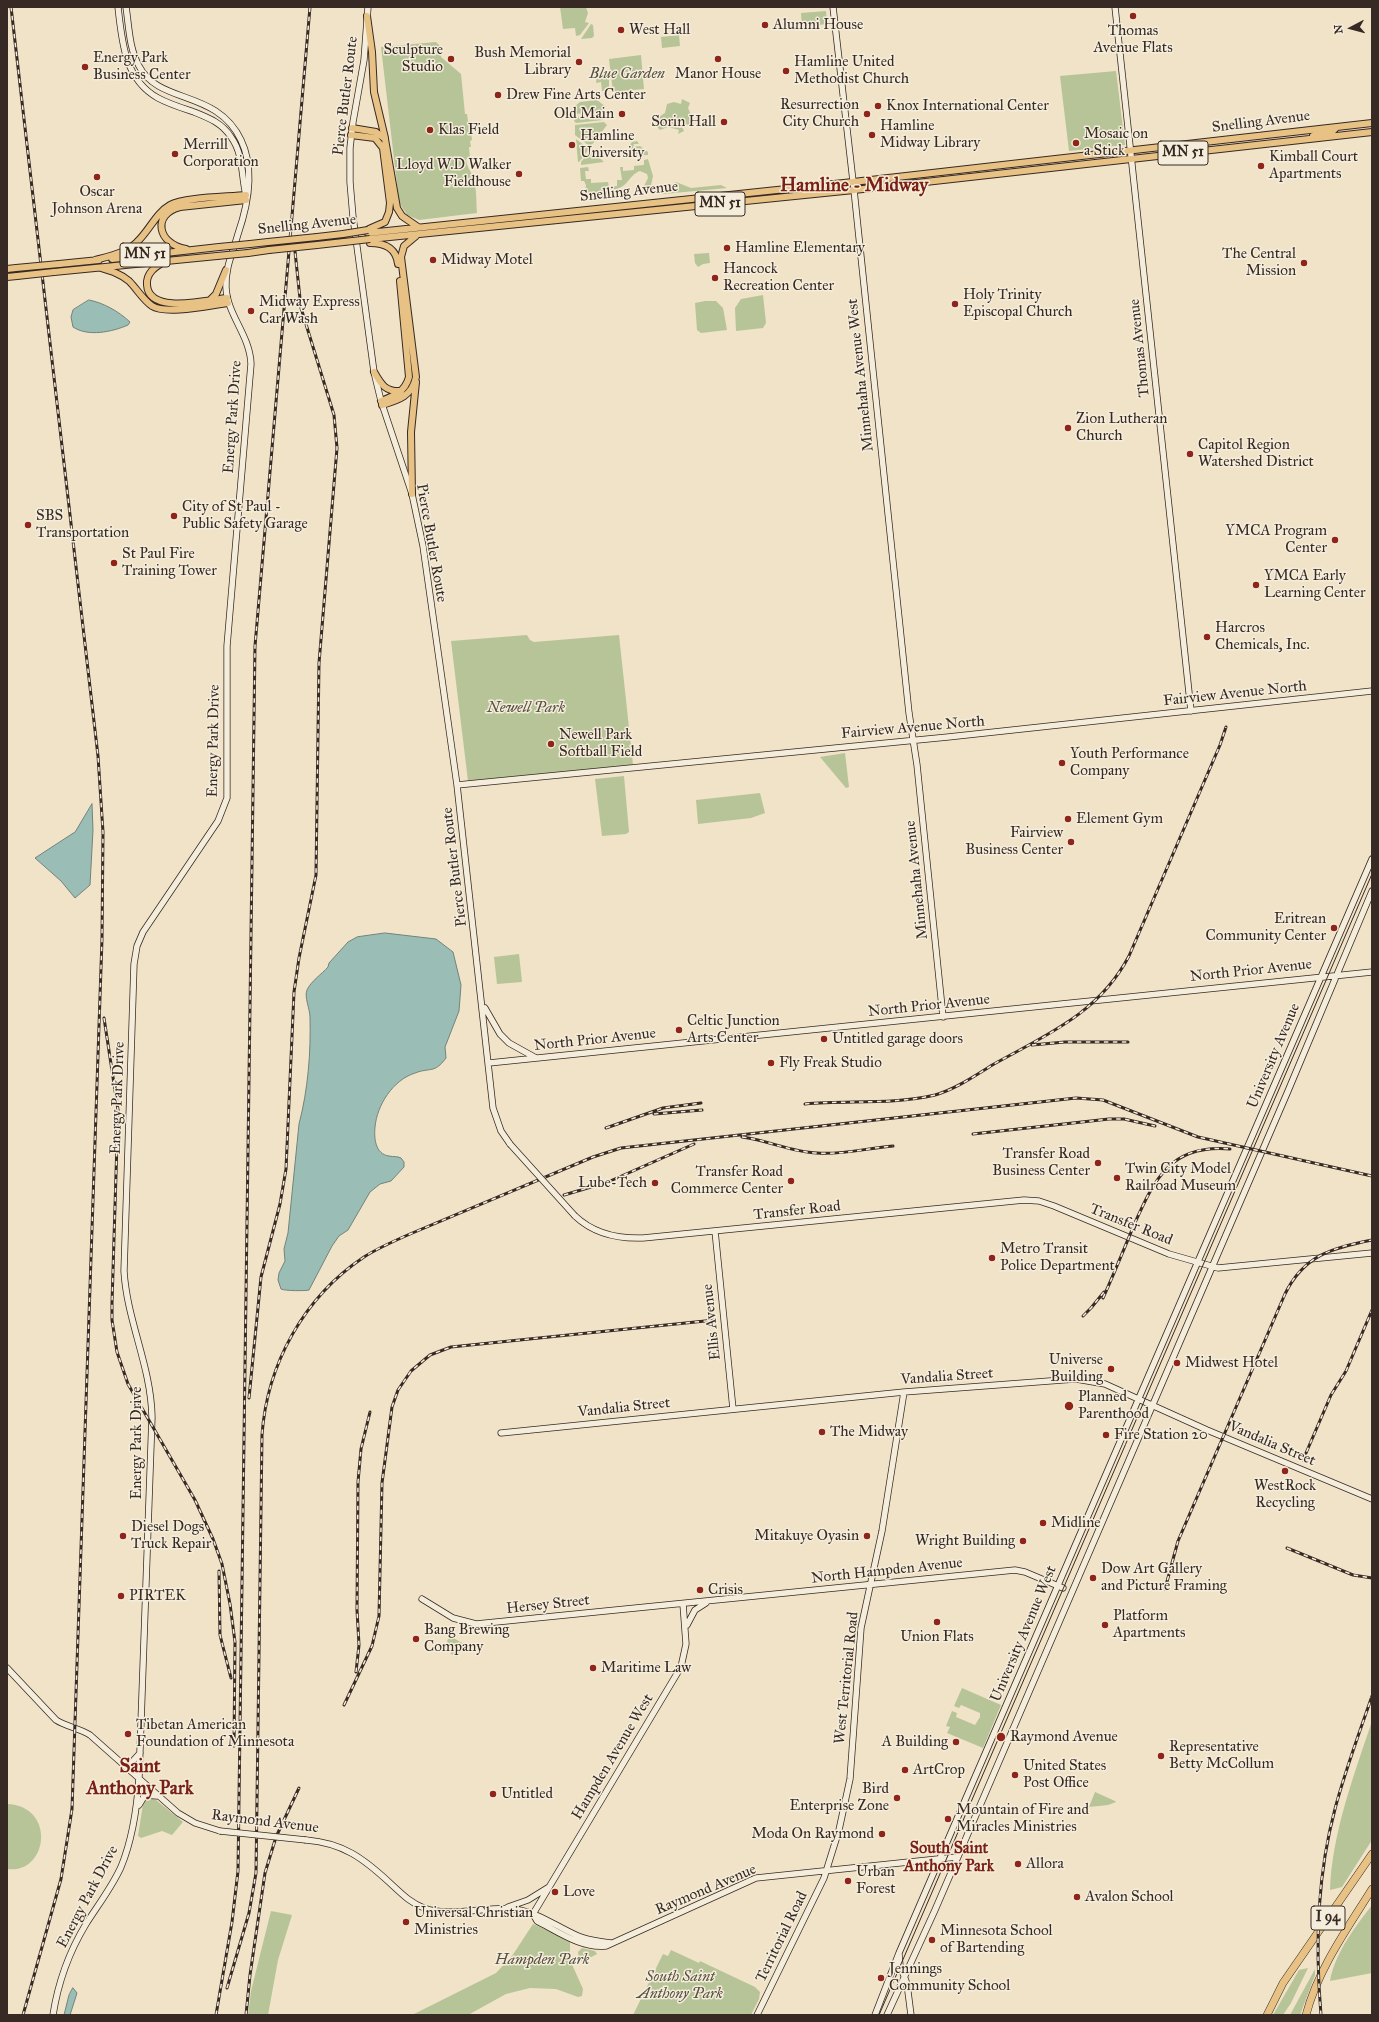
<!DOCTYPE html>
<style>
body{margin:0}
#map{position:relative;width:1379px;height:2022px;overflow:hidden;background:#f0e3c8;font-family:"IM FELL Great Primer",serif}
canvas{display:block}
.frame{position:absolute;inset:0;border:8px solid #372923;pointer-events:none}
.north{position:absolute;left:1331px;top:8px;width:40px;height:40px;-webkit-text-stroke:3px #f5eddb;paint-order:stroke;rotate:264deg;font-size:11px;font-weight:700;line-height:16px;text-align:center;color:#372923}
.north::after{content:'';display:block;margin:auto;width:14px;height:18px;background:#372923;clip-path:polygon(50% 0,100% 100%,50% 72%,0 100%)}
</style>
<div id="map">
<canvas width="1379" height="2022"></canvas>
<div class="frame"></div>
<div class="north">N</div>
</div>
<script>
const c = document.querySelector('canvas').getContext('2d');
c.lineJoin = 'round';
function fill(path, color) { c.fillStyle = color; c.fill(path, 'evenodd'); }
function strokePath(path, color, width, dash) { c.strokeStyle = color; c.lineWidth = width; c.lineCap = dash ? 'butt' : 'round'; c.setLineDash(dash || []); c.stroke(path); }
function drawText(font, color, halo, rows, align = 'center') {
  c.font = font + ' "IM FELL Great Primer",serif'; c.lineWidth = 3; c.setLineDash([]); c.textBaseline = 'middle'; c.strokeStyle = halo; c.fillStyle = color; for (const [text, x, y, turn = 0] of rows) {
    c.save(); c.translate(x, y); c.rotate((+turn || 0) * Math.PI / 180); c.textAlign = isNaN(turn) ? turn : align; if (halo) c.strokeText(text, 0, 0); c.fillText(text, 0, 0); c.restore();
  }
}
const green = new Path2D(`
 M560,7H586L588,13L585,22L589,23L580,35L576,36L575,28L563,29Z
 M826,11L827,24L802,27L801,13Z
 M591,24L593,25L594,36L592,38L581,39Z
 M679,35L680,46L662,48L661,37Z
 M436,42L439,45L441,57L461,74L465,114H467L468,121L470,122L472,140L470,141L471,147H469L470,158L466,159C467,168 470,169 473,177C477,187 476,202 477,213L419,220L407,215L399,202L381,47Z
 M641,55L644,89L613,92L609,59Z
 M599,69L600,76L604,75L609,80V91H602L601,82L596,83L597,76H595L594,70Z
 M1116,71L1125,145L1069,151L1060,76Z
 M682,99L690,103L688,108L692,117L689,125L684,124V120L679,123V128L682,127L684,131L678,134L679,130L668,127L660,130L657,127V118L665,113L667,104L674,102L681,104Z
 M597,100L606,107L603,112L576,114L573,113L574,107L580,102Z
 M602,114L603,120L576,123L574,121L576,117Z
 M604,122L607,125L591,146L588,145L575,135V125Z
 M576,139L589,149L579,162H578Z
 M637,141L639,144H634L633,147L640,146L648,152V155H633L630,145L632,142Z
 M591,150L604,162L581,165V162Z
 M648,159L653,176L650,190H644V186L648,178L647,174L640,171C628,175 629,188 612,190L607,197L600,191L590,196L585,193L586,185L584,181H581L580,168L588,167L589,171H585L586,179H591V183L608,182L609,187L617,186V180H622L620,167H623V171L634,170V166L644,165V160Z
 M676,182L691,188L721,185L727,188L663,194L660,191Z
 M709,253L710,263L703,264L698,267L695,263L694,254Z
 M763,295L766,323L763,328L736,331L735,308L741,299Z
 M705,301H716L723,308L727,330L701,333L697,330L695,303Z
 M527,635L530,640L534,642L619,635L633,765L468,781L451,641Z
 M845,753L849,787L846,788L820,757Z
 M624,776L629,832L626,834L602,836L595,779Z
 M760,793L765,813L751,818L698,824L696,800Z
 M519,954L522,982L497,984L494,957Z
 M450,1636L464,1644L457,1657L451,1654L447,1641Z
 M962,1688L1001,1705L983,1748L947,1733L950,1727L946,1726L952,1711L957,1713L956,1717L975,1725L980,1717V1713L961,1705L959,1708L954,1706Z
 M1372,1721V1840L1342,1887L1330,1890C1332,1833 1354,1775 1372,1721Z
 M1095,1792L1115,1801L1116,1802L1108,1805L1089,1807Z
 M150,1798L156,1800L183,1822L172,1835L162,1831L141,1838L138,1836L143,1804L144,1801Z
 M7,1804C57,1806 48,1875 7,1869Z
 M1372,1905V1973L1330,1981C1335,1953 1355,1927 1372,1905Z
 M271,1911L292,1915L278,1960L268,2015H248L251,1991Z
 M533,1924L570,1940V1960L583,1989L582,1996L578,1997L556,1989L530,1988L506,1994L468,2015H412L496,1973L512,1956Z
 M582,1948L595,1951L597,1954L582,1962L579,1959L578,1952Z
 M671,1950L699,1963L700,1961L755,1987L760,1992L759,1999L751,2015H633L663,1954L668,1956Z
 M1308,1968L1291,2003L1283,2015H1273L1299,1970Z
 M1315,1969V1975L1300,2015H1290Z`);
const water = new Path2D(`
 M89,300C104,303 118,311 130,322L128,325C112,332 88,337 73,327L71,317L73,310Z
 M92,804L93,830L90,885L75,898L61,881L35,858L75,832Z
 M385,933L436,939L453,952L461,985L459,1011L445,1047L446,1058C434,1074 431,1067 415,1073C393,1080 377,1105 375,1127C374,1138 375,1154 389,1156C394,1157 397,1156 401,1158L404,1162V1167L391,1181L380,1184L370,1192L348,1230L339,1236L332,1246L309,1290C306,1291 285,1291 281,1289L278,1280L279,1273L285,1261L284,1249L288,1233L299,1124C308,1090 311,1052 310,1017C310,1009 304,997 307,990C311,981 322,974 328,967L329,963L348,942L357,937Z
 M73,1988L77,1993L70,2015H64L69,1995Z`);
const secondary = new Path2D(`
 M118,7C122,41 124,79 158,98C169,104 182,108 194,112C209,118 222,123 231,137C244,155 241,176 246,195
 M368,7L364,60L353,122L350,148V182L353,217L374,372L381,401L412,494L423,546L457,785L493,1108L501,1131L510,1144
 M833,7L854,190L909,713L917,765L943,1017
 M1115,7L1191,711
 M457,785L948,737L1372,691
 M485,1008L500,1034L509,1043L536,1058
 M489,1063L1372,972
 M575,1216C594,1234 617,1239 643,1238L1024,1200L1039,1201L1054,1206L1169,1254L1218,1268L1372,1253
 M715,1231L733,1409
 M501,1433L904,1392L1076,1379L1105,1384L1207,1430L1372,1499
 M422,1599L453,1618L476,1624L1015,1570L1025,1572L1063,1588
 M687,1625L695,1610L706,1603
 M7,1668L56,1720C67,1727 79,1728 90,1735L178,1813L195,1823L220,1831
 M121,1762L131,1763L140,1753
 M139,1805L145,1795L157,1796
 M306,1840C343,1843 363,1858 390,1883C400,1892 410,1903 424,1908C452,1918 485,1906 514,1909C538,1912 557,1927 578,1936C589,1941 600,1941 611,1943
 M508,1907L528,1900L549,1887
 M533,1914L537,1921C557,1931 582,1949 606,1946L756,1878L957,1857
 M533,1914L681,1667L686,1644L683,1604
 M899,1954L900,1965L907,1984L911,2015
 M53,2015C58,1983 69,1952 86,1924C98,1905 112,1887 121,1867C133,1838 137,1808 139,1778L152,1417C151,1366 127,1321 124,1271L134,964L137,946L143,932L218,821L227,798V646L251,364C250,335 227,315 226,287C225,268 233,252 238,234C248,205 255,169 241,140C217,89 159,105 139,66C129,48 129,26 126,7
 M757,2015L824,1878L839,1830L850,1779L861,1628L882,1531L904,1392
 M875,2015L899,1953L1372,859
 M887,2015L935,1910L1288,1091L1372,891`);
const primary = new Path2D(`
 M367,16L372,52L374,92L385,138
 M352,128L376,132L385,139L397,208L402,216L418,227
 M351,135L375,138L383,148L390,203L389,212L385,222L369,229
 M1313,136L1333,131L1336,128
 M368,233L853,182L1372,123
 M317,237L343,234
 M370,239L854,190L1372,132
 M370,243C385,243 396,248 398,264
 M250,244L268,242
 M317,245L344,242
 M186,249C157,244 152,214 180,207L246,200
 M248,253L269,250
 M112,259L219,247
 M95,260C110,256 126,253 137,242C149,231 156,213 170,205C184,197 228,197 246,195
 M164,262C155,267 146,273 147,285C149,315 207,300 227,298
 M59,264L99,260
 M101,268C111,271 121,274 129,281C137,289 143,300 152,306C166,315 211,305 228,303
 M7,269L16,268
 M54,272L217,256
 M7,277L17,276
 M210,300L216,294L226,270
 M374,372C381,384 385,392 401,391
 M381,401C394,396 405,392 409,377L400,281
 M382,405C399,400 412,396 416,377L401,257L404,246L416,236
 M412,494L411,432L416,382`);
const highway = new Path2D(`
 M1267,2015L1283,1983L1372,1854
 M1306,2015C1318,1969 1347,1929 1372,1889`);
const tram = new Path2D(`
 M879,2015L1372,874`);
const rail = new Path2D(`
 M11,7L98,756L103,832L102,939L72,1809L61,1879L23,2015
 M104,1018L118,1110L112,1303V1320L117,1352L128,1384L195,1500L213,1539L222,1564L230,1604L235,1642L234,1746
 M1032,1045L1065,1042H1128
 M805,1104C848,1100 892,1105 935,1095C956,1089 976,1075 994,1064C1048,1034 1099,1013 1129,956L1220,745L1226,727
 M654,1114L702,1110
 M606,1128L663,1108L701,1103
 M973,1134L1109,1119H1124L1155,1126
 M742,1137C767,1140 791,1152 817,1153C842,1155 868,1148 893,1146
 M564,1195L608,1182L694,1144
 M1103,1298C1114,1274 1124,1249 1134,1225C1155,1178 1171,1144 1230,1149
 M1083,1316L1091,1308L1104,1292
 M249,1398L261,1277L280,1204L286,1169L294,992L299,958L316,875L319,663L337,448L334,415L301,308L294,242
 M1303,1460L1331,1395L1346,1371L1372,1310
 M1287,1548L1353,1575L1372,1578
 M219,1571L220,1635L231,1678
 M1165,1589L1178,1541L1285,1294C1304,1255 1332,1248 1372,1240
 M356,1672L359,1645L357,1610L358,1482L361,1449L370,1412
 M344,1705L372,1646L379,1616L382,1483L392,1407L398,1390L411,1371L430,1355L451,1347L715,1320
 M227,1988L249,1913L256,1873L262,1435C267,1364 304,1297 364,1257C378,1248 394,1241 410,1234L593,1157L621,1148L1076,1098L1103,1100L1198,1137L1372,1176
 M216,2015L232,1922L238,1871L255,646L310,7
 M246,2015L250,1975L265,1873L276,1837L299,1788
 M1321,2015C1315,1946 1317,1876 1335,1809C1345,1771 1359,1734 1372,1696`);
const secondaryBridge = new Path2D(`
 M510,1144L575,1216
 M220,1831L306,1840`);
const primaryBridge = new Path2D(`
 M343,234L368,230
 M268,242L317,237
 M344,242L370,239
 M219,247L250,244
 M269,250L317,245
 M217,256L248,253
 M16,268L59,264
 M17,276L54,272`);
const markers = [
 [1133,16,4,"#8f2418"],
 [765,25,4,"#8f2418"],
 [621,30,4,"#8f2418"],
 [451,59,4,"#8f2418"],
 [718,59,4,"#8f2418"],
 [579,62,4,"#8f2418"],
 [85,67,4,"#8f2418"],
 [786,71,4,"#8f2418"],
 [498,95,4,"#8f2418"],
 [878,106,4,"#8f2418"],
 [622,114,4,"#8f2418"],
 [867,114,4,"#8f2418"],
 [724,122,4,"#8f2418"],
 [430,130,4,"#8f2418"],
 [872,135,4,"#8f2418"],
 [1076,143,4,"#8f2418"],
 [572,145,4,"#8f2418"],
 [175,154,4,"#8f2418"],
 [1261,166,4,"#8f2418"],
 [519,174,4,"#8f2418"],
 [97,177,4,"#8f2418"],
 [727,248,4,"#8f2418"],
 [433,260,4,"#8f2418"],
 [1304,263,4,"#8f2418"],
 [715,278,4,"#8f2418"],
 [955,304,4,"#8f2418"],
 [251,311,4,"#8f2418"],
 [1068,428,4,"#8f2418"],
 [1190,454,4,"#8f2418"],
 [174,516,4,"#8f2418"],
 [28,525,4,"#8f2418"],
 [1335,540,4,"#8f2418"],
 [114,563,4,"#8f2418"],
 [1256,585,4,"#8f2418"],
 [1207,637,4,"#8f2418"],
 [551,744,4,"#8f2418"],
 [1062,763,4,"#8f2418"],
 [1068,819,4,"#8f2418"],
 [1071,842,4,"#8f2418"],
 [1334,928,4,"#8f2418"],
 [679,1030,4,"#8f2418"],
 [824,1039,4,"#8f2418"],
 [771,1063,4,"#8f2418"],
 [1098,1163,4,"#8f2418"],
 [1117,1178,4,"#8f2418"],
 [791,1181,4,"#8f2418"],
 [655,1183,4,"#8f2418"],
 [992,1258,4,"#8f2418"],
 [1177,1363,4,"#8f2418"],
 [1111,1369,4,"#8f2418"],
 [1069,1406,5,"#8f2418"],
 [822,1432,4,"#8f2418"],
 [1106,1435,4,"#8f2418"],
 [1285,1471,4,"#8f2418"],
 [1043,1523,4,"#8f2418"],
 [123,1536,4,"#8f2418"],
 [867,1536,4,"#8f2418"],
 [1023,1541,4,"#8f2418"],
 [1093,1578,4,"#8f2418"],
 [700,1590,4,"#8f2418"],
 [121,1596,4,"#8f2418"],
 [937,1622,4,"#8f2418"],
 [1105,1625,4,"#8f2418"],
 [416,1639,4,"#8f2418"],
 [593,1668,4,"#8f2418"],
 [128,1734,4,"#8f2418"],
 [1001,1737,5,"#8f2418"],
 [956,1742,4,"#8f2418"],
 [1161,1756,4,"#8f2418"],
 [905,1770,4,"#8f2418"],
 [1015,1775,4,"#8f2418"],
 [493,1794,4,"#8f2418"],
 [897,1798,4,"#8f2418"],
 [948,1819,4,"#8f2418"],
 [882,1834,4,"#8f2418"],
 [1018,1864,4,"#8f2418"],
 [848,1881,4,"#8f2418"],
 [555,1892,4,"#8f2418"],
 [1077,1897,4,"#8f2418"],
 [406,1922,4,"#8f2418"],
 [932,1940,4,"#8f2418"],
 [881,1978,4,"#8f2418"]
];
const shields = [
 [1183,153,50],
 [720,204,50],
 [145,255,50],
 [1328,1918,34]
];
const shieldNames = [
 ["MN 51",1183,153],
 ["MN 51",720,204],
 ["MN 51",145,255],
 ["I 94",1328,1918]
];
const poiNames = [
 ["Alumni House",773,25],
 ["West Hall",629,30],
 ["Thomas",1133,31,"center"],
 ["Avenue Flats",1133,48,"center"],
 ["Sculpture",443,50,"right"],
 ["Studio",443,67,"right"],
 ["Bush Memorial",571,53,"right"],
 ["Library",571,70,"right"],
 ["Energy Park",93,58],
 ["Business Center",93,75],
 ["Hamline United",794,62],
 ["Methodist Church",794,79],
 ["Manor House",718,74,"center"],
 ["Drew Fine Arts Center",506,95],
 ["Resurrection",859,105,"right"],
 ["City Church",859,122,"right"],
 ["Knox International Center",886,106],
 ["Old Main",614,114,"right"],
 ["Sorin Hall",716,122,"right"],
 ["Hamline",880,126],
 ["Midway Library",880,143],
 ["Klas Field",438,130],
 ["Mosaic on",1084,134],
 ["a Stick",1084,151],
 ["Hamline",580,136],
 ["University",580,153],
 ["Merrill",183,145],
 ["Corporation",183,162],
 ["Kimball Court",1269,157],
 ["Apartments",1269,174],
 ["Lloyd W.D Walker",511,165,"right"],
 ["Fieldhouse",511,182,"right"],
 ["Oscar",97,192,"center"],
 ["Johnson Arena",97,209,"center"],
 ["Hamline Elementary",735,248],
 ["The Central",1296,254,"right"],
 ["Mission",1296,271,"right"],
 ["Midway Motel",441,260],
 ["Hancock",723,269],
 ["Recreation Center",723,286],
 ["Holy Trinity",963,295],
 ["Episcopal Church",963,312],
 ["Midway Express",259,302],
 ["Car Wash",259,319],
 ["Zion Lutheran",1076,419],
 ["Church",1076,436],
 ["Capitol Region",1198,445],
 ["Watershed District",1198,462],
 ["City of St Paul -",182,507],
 ["Public Safety Garage",182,524],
 ["SBS",36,516],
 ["Transportation",36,533],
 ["YMCA Program",1327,531,"right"],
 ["Center",1327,548,"right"],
 ["St Paul Fire",122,554],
 ["Training Tower",122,571],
 ["YMCA Early",1264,576],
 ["Learning Center",1264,593],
 ["Harcros",1215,628],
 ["Chemicals, Inc.",1215,645],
 ["Newell Park",559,735],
 ["Softball Field",559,752],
 ["Youth Performance",1070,754],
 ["Company",1070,771],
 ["Element Gym",1076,819],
 ["Fairview",1063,833,"right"],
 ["Business Center",1063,850,"right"],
 ["Eritrean",1326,919,"right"],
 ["Community Center",1326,936,"right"],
 ["Celtic Junction",687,1021],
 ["Arts Center",687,1038],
 ["Untitled garage doors",832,1039],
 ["Fly Freak Studio",779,1063],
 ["Transfer Road",1090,1154,"right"],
 ["Business Center",1090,1171,"right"],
 ["Twin City Model",1125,1169],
 ["Railroad Museum",1125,1186],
 ["Transfer Road",783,1172,"right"],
 ["Commerce Center",783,1189,"right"],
 ["Lube-Tech",647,1183,"right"],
 ["Metro Transit",1000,1249],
 ["Police Department",1000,1266],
 ["Universe",1103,1360,"right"],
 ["Building",1103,1377,"right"],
 ["Midwest Hotel",1185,1363],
 ["Planned",1078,1397],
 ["Parenthood",1078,1414],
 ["The Midway",830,1432],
 ["Fire Station 20",1114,1435],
 ["WestRock",1285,1486,"center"],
 ["Recycling",1285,1503,"center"],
 ["Midline",1051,1523],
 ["Diesel Dogs",131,1527],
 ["Truck Repair",131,1544],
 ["Mitakuye Oyasin",859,1536,"right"],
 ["Wright Building",1015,1541,"right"],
 ["Dow Art Gallery",1101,1569],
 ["and Picture Framing",1101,1586],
 ["Crisis",708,1590],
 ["PIRTEK",129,1596],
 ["Platform",1113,1616],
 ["Apartments",1113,1633],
 ["Bang Brewing",424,1630],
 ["Company",424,1647],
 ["Union Flats",937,1637,"center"],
 ["Maritime Law",601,1668],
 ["Tibetan American",136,1725],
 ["Foundation of Minnesota",136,1742],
 ["Raymond Avenue",1010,1737],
 ["A Building",948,1742,"right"],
 ["Representative",1169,1747],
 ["Betty McCollum",1169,1764],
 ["United States",1023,1766],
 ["Post Office",1023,1783],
 ["ArtCrop",913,1770],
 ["Bird",889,1789,"right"],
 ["Enterprise Zone",889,1806,"right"],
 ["Untitled",501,1794],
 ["Mountain of Fire and",956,1810],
 ["Miracles Ministries",956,1827],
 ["Moda On Raymond",874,1834,"right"],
 ["Allora",1026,1864],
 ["Urban",856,1872],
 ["Forest",856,1889],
 ["Love",563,1892],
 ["Avalon School",1085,1897],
 ["Universal Christian",414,1913],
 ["Ministries",414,1930],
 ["Minnesota School",940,1931],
 ["of Bartending",940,1948],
 ["Jennings",889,1969],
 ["Community School",889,1986]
];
const parkNames = [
 ["Blue Garden",627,74],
 ["Newell Park",526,708],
 ["Hampden Park",542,1960],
 ["South Saint",680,1977],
 ["Anthony Park",680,1994]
];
const streetNames = [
 ["Pierce Butler Route",346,96,-83],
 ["Snelling Avenue",1261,122,-7],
 ["Snelling Avenue",629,192,-6],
 ["Snelling Avenue",307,225,-6],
 ["Thomas Avenue",1140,348,-96],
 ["Minnehaha Avenue West",861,375,-96],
 ["Energy Park Drive",233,417,-86],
 ["Pierce Butler Route",431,543,80],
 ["Fairview Avenue North",1235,694,-6],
 ["Fairview Avenue North",913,728,-5],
 ["Energy Park Drive",214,741,-89],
 ["Pierce Butler Route",455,867,-97],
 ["Minnehaha Avenue",917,880,-96],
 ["North Prior Avenue",1251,971,-6],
 ["North Prior Avenue",929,1006,-6],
 ["North Prior Avenue",595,1040,-6],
 ["University Avenue",1274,1056,-67],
 ["Energy Park Drive",118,1098,-88],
 ["Transfer Road",797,1211,-6],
 ["Transfer Road",1131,1225,22],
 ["Ellis Avenue",712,1322,-96],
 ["Vandalia Street",947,1377,-4],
 ["Vandalia Street",624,1408,-6],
 ["Energy Park Drive",137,1443,-90],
 ["Vandalia Street",1272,1444,23],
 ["North Hampden Avenue",887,1571,-6],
 ["Hersey Street",548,1605,-6],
 ["University Avenue West",1024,1634,-67],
 ["West Territorial Road",847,1678,-84],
 ["Hampden Avenue West",613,1757,-59],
 ["Raymond Avenue",265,1822,7],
 ["Raymond Avenue",706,1890,-23],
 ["Energy Park Drive",88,1897,-62],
 ["Territorial Road",782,1937,-64]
];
const neighbourhoodNames = [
 ["South Saint",949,1849],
 ["Anthony Park",949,1867]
];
const districtNames = [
 ["Hamline - Midway",854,186],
 ["Saint",140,1767],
 ["Anthony Park",140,1789]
];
fill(green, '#b7c498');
fill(water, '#9abeb5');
strokePath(water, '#72827b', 1);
strokePath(secondary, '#372923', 7);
strokePath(primary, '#372923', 8);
strokePath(highway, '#372923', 8);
strokePath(secondary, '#f5eddb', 5.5);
strokePath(primary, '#e8c284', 6);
strokePath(highway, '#e8c284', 7);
strokePath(tram, '#372923', 1);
strokePath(rail, '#372923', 3);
strokePath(rail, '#f5eddb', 1.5, [4.5]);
strokePath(secondaryBridge, '#372923', 7, []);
strokePath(primaryBridge, '#372923', 8, []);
strokePath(secondaryBridge, '#f5eddb', 5.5);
strokePath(primaryBridge, '#e8c284', 6);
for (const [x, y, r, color] of markers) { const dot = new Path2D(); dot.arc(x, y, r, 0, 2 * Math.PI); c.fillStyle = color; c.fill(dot); strokePath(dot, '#f5eddb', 1.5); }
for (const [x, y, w] of shields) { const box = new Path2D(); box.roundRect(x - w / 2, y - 12, w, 24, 3); c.fillStyle = '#f5eddb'; c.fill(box); strokePath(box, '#372923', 1); }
drawText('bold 14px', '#372923', null, shieldNames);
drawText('15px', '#372923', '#f5eddb', poiNames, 'left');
drawText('italic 15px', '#575040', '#f5eddb', parkNames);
drawText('15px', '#372923', '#f5eddb', streetNames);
drawText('bold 16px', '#7a1f14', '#f5eddb', neighbourhoodNames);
drawText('bold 19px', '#7a1f14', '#f5eddb', districtNames);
</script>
